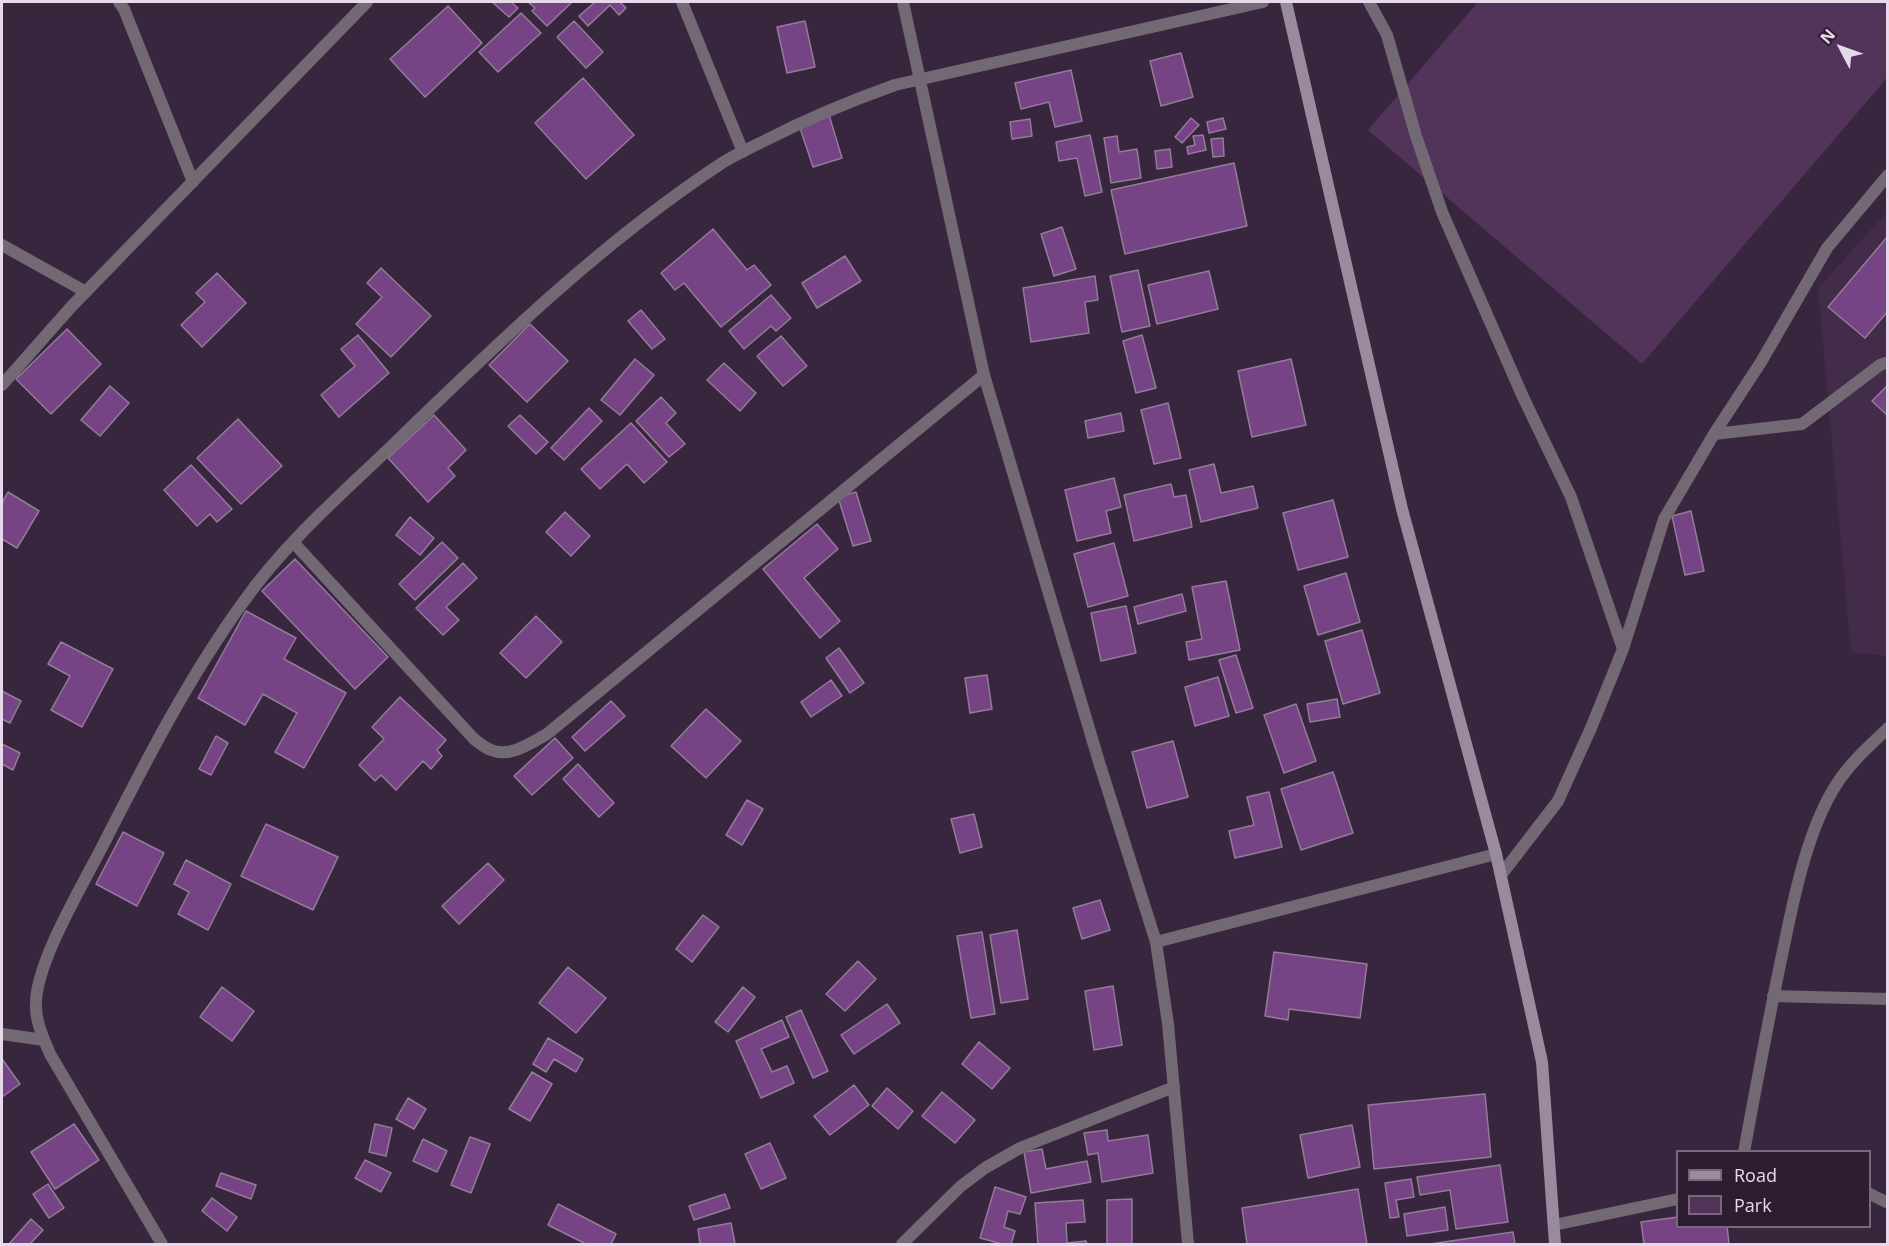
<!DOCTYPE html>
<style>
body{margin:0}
#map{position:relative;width:1889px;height:1246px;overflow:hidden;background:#38263e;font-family:"Open Sans",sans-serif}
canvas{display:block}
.frame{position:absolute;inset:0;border:3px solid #e6daea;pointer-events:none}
.legend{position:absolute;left:1676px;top:1150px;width:195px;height:78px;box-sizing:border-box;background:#2e1c33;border:2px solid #78687c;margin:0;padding:8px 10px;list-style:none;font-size:18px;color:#e6daea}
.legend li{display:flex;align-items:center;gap:12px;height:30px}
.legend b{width:30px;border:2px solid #78687c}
.north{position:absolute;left:1811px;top:18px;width:60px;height:60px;-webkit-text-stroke:4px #2e1c33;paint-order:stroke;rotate:311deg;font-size:16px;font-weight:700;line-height:24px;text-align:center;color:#e6daea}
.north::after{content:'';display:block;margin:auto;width:21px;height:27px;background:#e6daea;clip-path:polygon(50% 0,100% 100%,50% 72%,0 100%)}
</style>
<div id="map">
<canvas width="1889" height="1246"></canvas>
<div class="frame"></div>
<ul class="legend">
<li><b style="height:8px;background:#998a9e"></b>Road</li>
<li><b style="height:16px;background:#52345b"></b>Park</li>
</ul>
<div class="north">N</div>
</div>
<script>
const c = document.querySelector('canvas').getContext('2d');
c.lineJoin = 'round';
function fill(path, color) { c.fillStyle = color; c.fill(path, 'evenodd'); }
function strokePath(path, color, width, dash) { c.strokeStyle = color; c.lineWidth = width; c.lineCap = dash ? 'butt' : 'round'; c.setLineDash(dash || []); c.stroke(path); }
const built = new Path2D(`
 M1887,212V656L1851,652L1818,288Z`);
const green = new Path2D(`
 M1478,2H1887V78L1642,364L1368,130Z`);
const building = new Path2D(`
 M492,2H511L518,8L509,17Z
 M528,2H572L547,26L532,11L535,8Z
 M595,2H620L626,8L619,15L610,5L588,26L579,16Z
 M448,6L482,43L425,97L390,59Z
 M521,13L541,33L498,72L479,52Z
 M574,21L603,52L586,68L557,37Z
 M805,21L815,67L787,73L777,27Z
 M1181,53L1193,97L1161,106L1150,61Z
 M1071,70L1082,121L1055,127L1049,102L1021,109L1015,83Z
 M583,78L634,135L586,179L535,123Z
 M829,115L842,158L813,167L799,125Z
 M1191,118L1199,125L1182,143L1175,137Z
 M1223,118L1226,129L1209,133L1207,122Z
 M1030,119L1032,136L1012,139L1010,122Z
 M1090,135L1102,192L1085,196L1077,158L1059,161L1056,142Z
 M1203,135L1206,150L1188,154L1187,147L1195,145L1193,136Z
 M1117,136L1119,152L1137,149L1141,178L1111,183L1104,138Z
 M1223,138L1224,156L1213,157L1211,139Z
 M1170,149L1172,167L1157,169L1155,151Z
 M1234,163L1247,226L1125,254L1111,190Z
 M1062,227L1076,269L1054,276L1041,234Z
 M713,229L747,270L754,265L771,285L721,327L684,283L675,290L661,273Z
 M1888,236V311L1865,338L1828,307Z
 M845,256L861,281L817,308L802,283Z
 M381,268L431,316L391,357L356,324L382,297L367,283Z
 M1138,270L1150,326L1122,332L1110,276Z
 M1209,271L1218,309L1157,324L1148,285Z
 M217,273L246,303L202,347L181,325L205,302L196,293Z
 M1095,276L1098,300L1085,302L1089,333L1031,342L1023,288Z
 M771,295L791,318L776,331L771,326L744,349L729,331Z
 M641,310L665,339L652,349L628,321Z
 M530,324L568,361L527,402L489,365Z
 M67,329L101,364L51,414L16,379Z
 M358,335L389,373L339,417L321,395L355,366L341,349Z
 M1142,335L1156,388L1136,393L1123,341Z
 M781,336L807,366L783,386L757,356Z
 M635,359L654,375L620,415L601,400Z
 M1291,359L1306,425L1252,437L1238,371Z
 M724,363L756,393L740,411L707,380Z
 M1888,385V416L1872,401Z
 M110,386L129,403L100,436L81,420Z
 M661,397L676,413L666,423L685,444L669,457L636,421Z
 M1168,403L1181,458L1154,464L1141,410Z
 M589,408L602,421L564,460L551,448Z
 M1121,413L1124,431L1088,438L1085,421Z
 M434,415L466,450L448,468L455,476L428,502L388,458Z
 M520,415L548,442L536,454L508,426Z
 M238,419L282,466L241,504L197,458Z
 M631,423L667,462L644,483L627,464L600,489L581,469Z
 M1214,464L1221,493L1253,486L1258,508L1201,522L1189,470Z
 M191,465L232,509L217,522L210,514L197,526L164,490Z
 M1114,478L1121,507L1106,511L1111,533L1077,541L1065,490Z
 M1171,484L1174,497L1186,495L1192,527L1134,541L1124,495Z
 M8,492L39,511L17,548L2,539V503Z
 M856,492L871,541L853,546L838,497Z
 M1333,500L1348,557L1298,570L1283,513Z
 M1691,511L1704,571L1685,575L1672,516Z
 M565,512L590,536L571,556L546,532Z
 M410,517L434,538L420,555L396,535Z
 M817,524L838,549L804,578L840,621L820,638L763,569Z
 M442,542L458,558L415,600L399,584Z
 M1114,543L1128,596L1088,607L1074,554Z
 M295,559L388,657L355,689L262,591Z
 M463,563L477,578L446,607L459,620L443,635L416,608Z
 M1346,573L1360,622L1318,635L1304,586Z
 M1226,581L1240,650L1189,660L1186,642L1202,639L1192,587Z
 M1182,594L1186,611L1138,624L1134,607Z
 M1126,606L1136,653L1101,661L1091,613Z
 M246,611L296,638L284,659L346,693L304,768L275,752L297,713L263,694L245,725L198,698Z
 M536,616L562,642L526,678L500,653Z
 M1362,630L1380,693L1343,704L1325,641Z
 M61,642L113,669L82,727L51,710L70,676L48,664Z
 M839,648L864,683L850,693L826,658Z
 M1236,655L1253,708L1236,713L1219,660Z
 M987,675L992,709L970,713L965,678Z
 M1218,677L1229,716L1195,726L1185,687Z
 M831,680L842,696L811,717L801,702Z
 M2,691L21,701L10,723L2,719Z
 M400,697L446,740L437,750L442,756L431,769L423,761L396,790L381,775L375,781L359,765L384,739L372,727Z
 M1337,699L1340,717L1310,722L1307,704Z
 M611,701L625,716L585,751L572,737Z
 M1296,704L1316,761L1284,773L1264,715Z
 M706,709L741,741L706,778L671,746Z
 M216,736L228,743L211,775L199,769Z
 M555,738L573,758L532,795L514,776Z
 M1173,741L1188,797L1147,808L1132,752Z
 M2,744L20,753L13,770L2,764Z
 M578,764L614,803L599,817L563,779Z
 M1333,772L1353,833L1301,850L1281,789Z
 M1269,792L1282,847L1235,858L1229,831L1254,825L1247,797Z
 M747,800L763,809L742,845L726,835Z
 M974,814L982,847L960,853L951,819Z
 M266,824L338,857L313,910L241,876Z
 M123,832L164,853L137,906L96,884Z
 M186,860L231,884L208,930L178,914L189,892L174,884Z
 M488,863L504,880L459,924L442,906Z
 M1100,900L1110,930L1082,939L1073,908Z
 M703,915L719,927L692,962L676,949Z
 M1017,930L1028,999L1001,1003L990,935Z
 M982,932L995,1014L971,1018L957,936Z
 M1274,952L1367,964L1360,1018L1289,1009L1288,1020L1265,1016Z
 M858,961L876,979L845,1011L826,994Z
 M568,967L606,998L576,1033L539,1003Z
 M1113,986L1122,1045L1094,1050L1085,991Z
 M222,987L254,1011L232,1041L200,1017Z
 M743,987L755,997L728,1032L715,1022Z
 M887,1004L900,1023L854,1054L841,1035Z
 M801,1010L828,1071L813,1078L786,1017Z
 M782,1020L789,1037L761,1049L772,1072L787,1066L794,1083L761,1098L736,1041Z
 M548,1038L583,1059L576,1072L554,1059L546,1072L533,1064Z
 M979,1042L1010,1068L992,1089L962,1064Z
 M2,1059L20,1084L2,1097Z
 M532,1072L552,1084L530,1121L509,1109Z
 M854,1085L869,1105L830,1135L814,1116Z
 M887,1088L913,1111L898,1129L872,1106Z
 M942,1092L975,1120L955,1143L922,1116Z
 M1485,1094L1491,1157L1374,1169L1368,1105Z
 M408,1098L426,1109L414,1129L396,1119Z
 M74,1124L99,1160L55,1189L31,1152Z
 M375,1124L392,1128L386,1156L369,1152Z
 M1352,1125L1360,1167L1308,1178L1300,1135Z
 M1107,1130L1108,1141L1148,1135L1153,1173L1102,1182L1098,1153L1088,1155L1084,1133Z
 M470,1137L490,1144L471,1193L451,1185Z
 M423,1139L447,1151L437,1172L413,1161Z
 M770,1143L786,1178L761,1189L745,1154Z
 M1042,1149L1046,1169L1087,1161L1091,1182L1031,1193L1024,1152Z
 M365,1160L391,1173L381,1192L355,1178Z
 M1500,1165L1508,1222L1456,1229L1450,1190L1420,1195L1417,1177Z
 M221,1173L256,1185L251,1199L216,1186Z
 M1411,1179L1414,1197L1396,1200L1399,1217L1390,1218L1385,1183Z
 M48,1184L64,1208L49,1218L33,1194Z
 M995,1187L1026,1197L1020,1214L1008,1211L1004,1227L1015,1231L1011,1244H1002L980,1238Z
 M1358,1189L1367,1244H1247L1242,1208Z
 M725,1194L730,1208L694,1220L689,1206Z
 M212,1198L237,1217L227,1231L202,1211Z
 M1132,1199V1244H1107V1200Z
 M1083,1200L1085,1222L1066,1223L1067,1243L1086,1241L1087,1244H1038L1035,1203Z
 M558,1204L616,1234L611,1244H586L548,1225Z
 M1445,1207L1448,1230L1407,1236L1404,1214Z
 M1678,1217V1226H1727L1729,1244H1644L1641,1222Z
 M31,1219L43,1230L30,1244H9Z
 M731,1223L735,1244H700L698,1229Z
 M1513,1232L1515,1244H1430Z`);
const service = new Path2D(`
 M1369,2L1387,35L1416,136L1442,212L1523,397L1571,497L1623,649
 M1714,434L1802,424L1880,365L1888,362
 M1501,875L1558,801L1591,728L1623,649L1664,519L1714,434L1761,362L1827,248L1888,175
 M1773,996L1888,999
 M1744,1152C1757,1081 1770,1011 1785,941C1795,892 1809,827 1836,785C1850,763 1869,746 1888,728`);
const minor = new Path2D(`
 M119,2L124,9L193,182
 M682,2L743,152
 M903,2L984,375L1099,762L1156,942L1168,1024L1188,1244
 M2,245L86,292
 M2,385L71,307L367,2
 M293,542L474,739C479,743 485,748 491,750C510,758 531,743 547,734L984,375
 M1156,942L1496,854
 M2,1034L44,1040
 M1870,1194L1888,1203
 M1554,1225L1678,1199
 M162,1244L50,1054C43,1037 35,1021 36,1002C37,961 82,886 102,847C145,763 188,678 244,601C288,539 349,488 403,435C503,338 605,240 722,163C735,155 750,148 764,141C807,119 850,101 895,85L1263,2
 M902,1244L961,1186L985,1168L1020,1148L1174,1087`);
const secondary = new Path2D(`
 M1286,2L1402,509L1496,854L1542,1062L1555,1244`);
fill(built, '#432c4a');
fill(green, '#52345b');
fill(building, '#764385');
strokePath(building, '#927c98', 1.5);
strokePath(service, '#726975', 12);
strokePath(minor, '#726975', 12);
strokePath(secondary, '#998a9e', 12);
</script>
